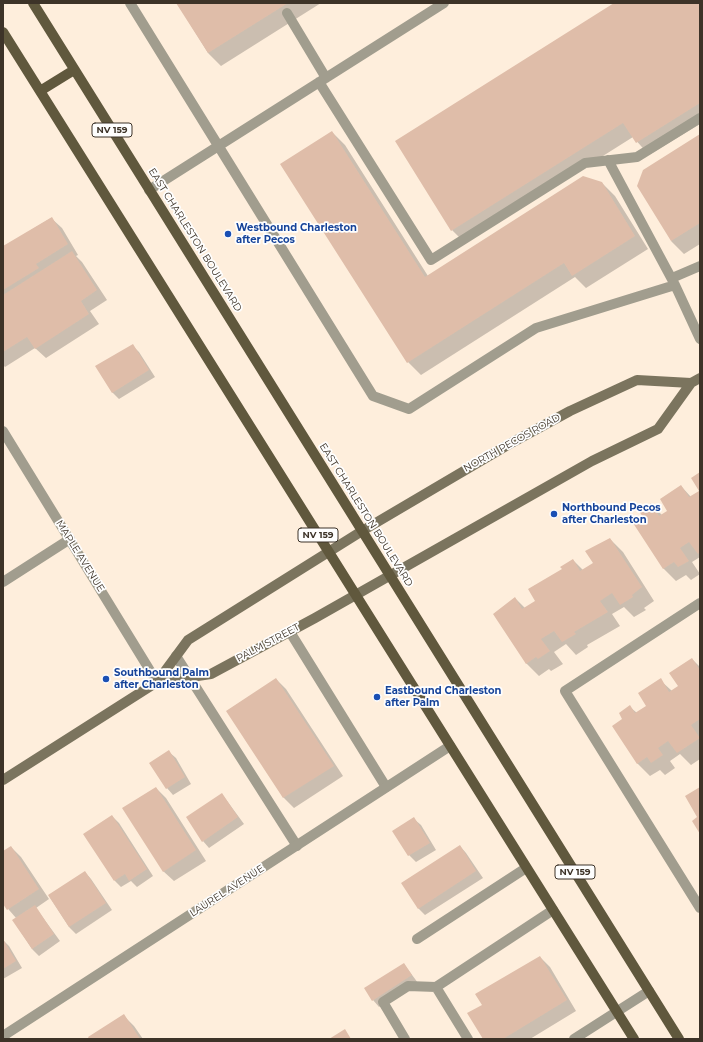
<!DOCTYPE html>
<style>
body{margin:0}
#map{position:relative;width:703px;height:1042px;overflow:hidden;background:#feeedc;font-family:Montserrat,sans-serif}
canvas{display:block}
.frame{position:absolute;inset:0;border:4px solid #3d3328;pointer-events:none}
</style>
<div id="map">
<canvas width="703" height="1042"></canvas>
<div class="frame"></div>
</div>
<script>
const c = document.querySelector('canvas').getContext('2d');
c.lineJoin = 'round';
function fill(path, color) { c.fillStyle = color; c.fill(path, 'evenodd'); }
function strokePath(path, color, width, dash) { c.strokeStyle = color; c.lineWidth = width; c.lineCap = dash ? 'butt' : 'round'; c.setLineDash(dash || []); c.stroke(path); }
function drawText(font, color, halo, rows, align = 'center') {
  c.font = font + ' Montserrat,sans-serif'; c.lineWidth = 3.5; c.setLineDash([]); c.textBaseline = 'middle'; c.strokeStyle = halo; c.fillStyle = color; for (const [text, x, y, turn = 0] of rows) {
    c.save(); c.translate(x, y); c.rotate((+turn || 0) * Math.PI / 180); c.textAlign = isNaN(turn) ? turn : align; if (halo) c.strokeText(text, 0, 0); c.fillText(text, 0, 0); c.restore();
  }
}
const shadow = new Path2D(`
 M177,3H321L221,66L208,53Z
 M616,3H700V124L649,155L633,137L465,243L452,230Z
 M332,132L345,145L428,276L601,182L615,196L648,249L586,288L575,277L421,375L408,362Z
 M700,135V244L684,254L671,241Z
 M51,218L62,228L78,255L76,256L82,262L107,300L90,311L99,324L46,358L35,348L5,367L3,365V247Z
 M132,345L139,352L155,377L119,399L112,392Z
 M681,486L691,497L700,491V557L692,562L700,574L691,580L686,575L676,581L663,568L644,517L651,504L662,515L669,511Z
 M610,539L623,552L654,601L644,608L646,610L634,617L624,607L612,614L620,626L587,645L588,647L576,655L566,644L554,652L563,664L551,671L549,669L539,676L526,663L515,598L525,608L536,601L529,589L563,570L573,560L583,570L594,563Z
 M692,659L700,667V759L691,765L680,754L670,761L675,768L665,775L660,770L650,776L637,763L623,719L630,707L637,713L647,707L660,680L672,691L679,687Z
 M276,679L286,689L343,776L294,808L284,798L227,711Z
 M169,752L176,758L191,784L173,795L167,788Z
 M156,788L166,798L206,861L174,881L163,871Z
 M222,794L244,824L209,848L203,841Z
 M112,816L119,823L153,876L137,887L131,881L121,887L115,881Z
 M414,819L421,825L436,850L416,862L409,855L394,831Z
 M460,846L466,853L483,878L425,915L419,909L403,884Z
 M11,847L21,857L49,899L36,908L60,941L39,956L32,949L13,920L16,918L3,903V852Z
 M85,872L91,879L112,910L76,934L69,927L49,896Z
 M3,940L9,946L22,968L3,979Z
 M540,957L550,967L576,1011L530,1039H484L483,1005Z
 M404,964L418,983L379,1007L373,1000Z
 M124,1016L134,1026L143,1039H90Z`);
const building = new Path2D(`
 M176,3H288L208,53Z
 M614,3H700V103L636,143L623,123L451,231L395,141Z
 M332,131L425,277L583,176L602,182L635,236L572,276L564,263L407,363L280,164Z
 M700,134V223L671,241L637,186L643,170Z
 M52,217L68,244L36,264L39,268L3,290V246Z
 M72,251L97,290L81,301L89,314L35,349L27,337L3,352V295Z
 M133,344L149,370L112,393L95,366Z
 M700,472V552L698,554L689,542L680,548L689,561L678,567L674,562L663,569L633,523L643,517L639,511L651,503L659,516L667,511L660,499L681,485L689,497L699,491L691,478Z
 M610,538L642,587L632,595L633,597L620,605L612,593L600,601L608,612L574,632L576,634L562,642L554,631L541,639L550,651L538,659L536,657L526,664L493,614L515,597L522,609L535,601L528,589L562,569L560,567L573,559L580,571L593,563L585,551Z
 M692,658L700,670V719L691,725L700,738L677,753L668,741L658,748L663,755L651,763L647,757L637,764L612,726L622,719L619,713L630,705L635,713L646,706L638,693L661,678L669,692L678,686L669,673Z
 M276,678L334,766L283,798L226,711Z
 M169,750L185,777L166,789L149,763Z
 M156,787L196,850L163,872L122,808Z
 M700,787V834L692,821L697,817L685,796Z
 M222,793L238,817L202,842L186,817Z
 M112,815L147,869L129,881L125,874L114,881L83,834Z
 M414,817L430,843L408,856L392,831Z
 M460,845L476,871L418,909L401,883Z
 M11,846L39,889L7,910L3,904V851Z
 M85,871L106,903L69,927L48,895Z
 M35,905L54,934L32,949L12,920Z
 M3,939L16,961L3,969Z
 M540,956L567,1000L503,1039H483L467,1013L482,1005L475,994Z
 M404,963L412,975L372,1001L364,988Z
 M124,1014L140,1039H89L88,1037Z
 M345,1029L351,1039H329Z`);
const service = new Path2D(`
 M130,3L373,396L409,409L536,328L675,285L700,339
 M287,13L326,78
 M319,82L431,260L585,163L637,157L700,118
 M608,160L675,285
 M149,190L444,3
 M672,278L700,266
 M700,603L565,691L700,908
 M290,632L386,787
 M176,656L297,846
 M417,939L526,868
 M405,1039L383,1002L408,986L436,987
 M468,1039L436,987L553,910`);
const minor = new Path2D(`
 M3,431L157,682
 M3,582L70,539
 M3,1036L450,746
 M574,1039L649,991`);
const secondary = new Path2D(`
 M157,682L211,674L315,618L592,461L658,429L691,383
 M3,780L157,682L188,640L362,531L513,442L570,411L637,380L691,383L700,378`);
const primary = new Path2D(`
 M33,3L679,1039
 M3,32L634,1039
 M40,91L74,70`);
const markers = [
 [228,234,4,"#1a4fb4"],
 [554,514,4,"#1a4fb4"],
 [106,679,4,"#1a4fb4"],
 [377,697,4,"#1a4fb4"]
];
const shields = [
 [112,130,40],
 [318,535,40],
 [575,872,40]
];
const shieldNames = [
 ["NV 159",112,130],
 ["NV 159",318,535],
 ["NV 159",575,872]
];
const transitNames = [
 ["Westbound Charleston",236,228],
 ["after Pecos",236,240],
 ["Northbound Pecos",562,508],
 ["after Charleston",562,520],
 ["Southbound Palm",114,673],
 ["after Charleston",114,685],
 ["Eastbound Charleston",385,691],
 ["after Palm",385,703]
];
const streetNames = [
 ["EAST CHARLESTON BOULEVARD",195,240,58],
 ["NORTH PECOS ROAD",512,443,-29],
 ["EAST CHARLESTON BOULEVARD",366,515,58],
 ["MAPLE AVENUE",80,556,58],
 ["PALM STREET",268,643,-28],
 ["LAUREL AVENUE",227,891,-33]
];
fill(shadow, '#0003');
fill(building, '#dfbda9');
strokePath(service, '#a19d8e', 10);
strokePath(minor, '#a19d8e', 10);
strokePath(secondary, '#7b745e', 10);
strokePath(primary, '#60583d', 10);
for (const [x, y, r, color] of markers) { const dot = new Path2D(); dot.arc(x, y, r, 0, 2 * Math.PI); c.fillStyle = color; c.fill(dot); strokePath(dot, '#fefefe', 1.5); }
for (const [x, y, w] of shields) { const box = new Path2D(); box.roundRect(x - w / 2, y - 7, w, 14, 3); c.fillStyle = '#fefefe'; c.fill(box); strokePath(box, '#3d3328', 1); }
drawText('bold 9px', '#3d3328', null, shieldNames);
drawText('bold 10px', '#164399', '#fefefe', transitNames, 'left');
drawText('10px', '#3d3328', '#fefefe', streetNames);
</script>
